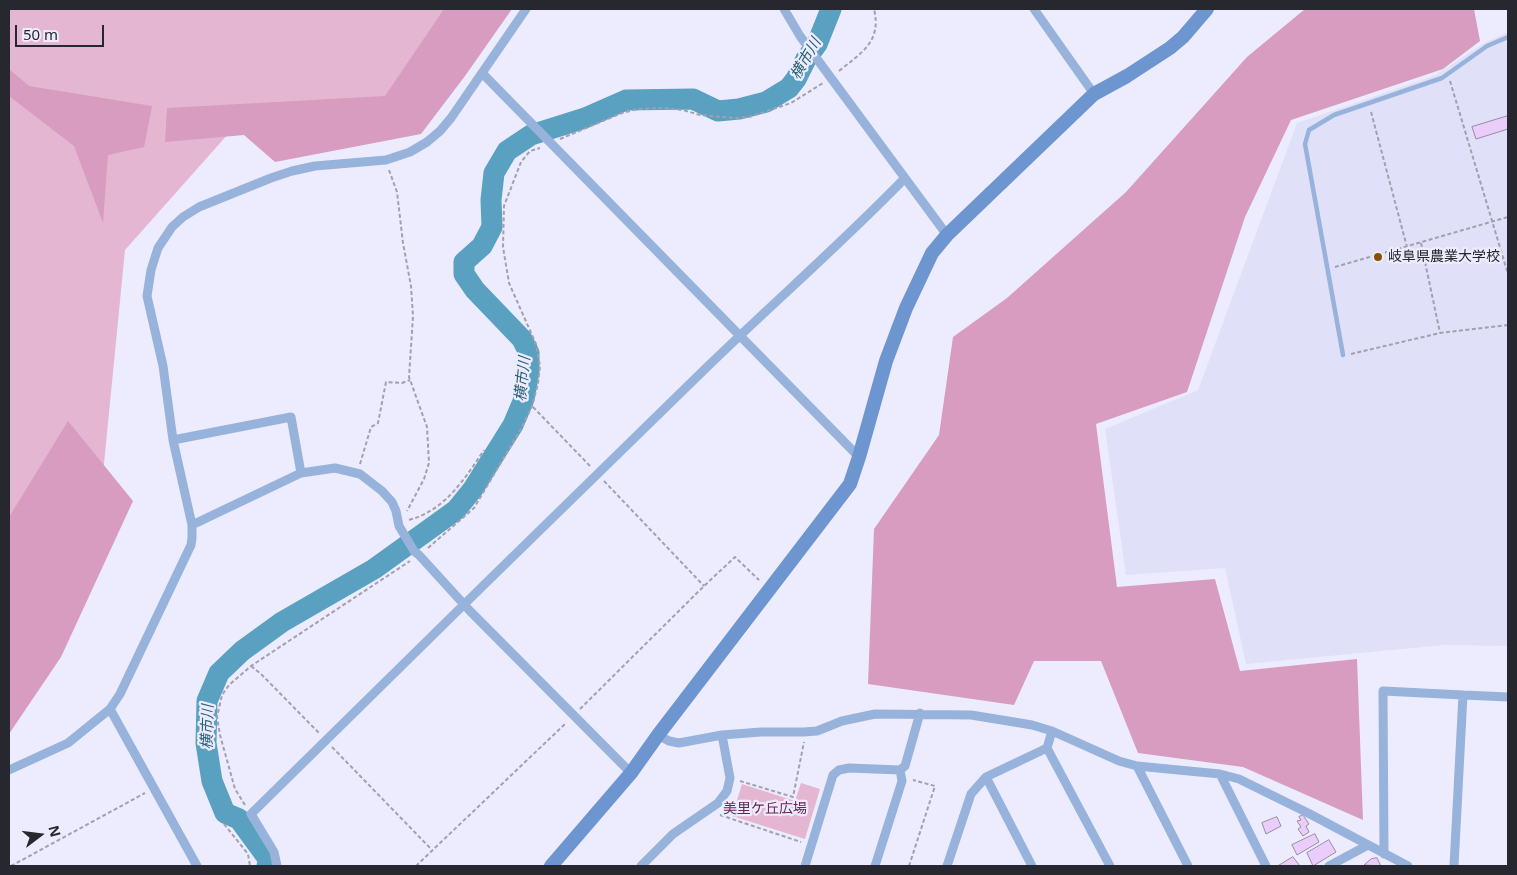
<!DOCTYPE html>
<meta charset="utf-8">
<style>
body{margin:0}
#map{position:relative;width:1517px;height:875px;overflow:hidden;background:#ececfe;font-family:"Noto Sans",sans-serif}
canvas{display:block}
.frame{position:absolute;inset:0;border:10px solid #27272f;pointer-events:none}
.north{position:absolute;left:15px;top:810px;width:50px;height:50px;-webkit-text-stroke:4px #ececfe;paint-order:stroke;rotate:75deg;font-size:14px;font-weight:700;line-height:20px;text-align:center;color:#27272f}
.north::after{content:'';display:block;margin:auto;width:18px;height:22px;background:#27272f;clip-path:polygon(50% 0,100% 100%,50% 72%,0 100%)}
.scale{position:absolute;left:15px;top:25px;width:89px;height:22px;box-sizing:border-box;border:2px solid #27272f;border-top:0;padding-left:6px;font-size:15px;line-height:18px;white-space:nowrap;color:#27272f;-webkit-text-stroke:4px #ececfe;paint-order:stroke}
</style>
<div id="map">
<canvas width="1517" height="875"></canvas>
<div class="frame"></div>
<div class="north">N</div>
<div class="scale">50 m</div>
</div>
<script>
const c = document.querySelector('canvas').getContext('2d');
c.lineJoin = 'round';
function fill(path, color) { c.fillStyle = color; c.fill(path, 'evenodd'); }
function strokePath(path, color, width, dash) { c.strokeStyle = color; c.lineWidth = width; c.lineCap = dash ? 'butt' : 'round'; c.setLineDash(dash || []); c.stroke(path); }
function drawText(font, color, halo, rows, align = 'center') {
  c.font = font + ' "Noto Sans","Noto Sans JP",sans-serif'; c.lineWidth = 4.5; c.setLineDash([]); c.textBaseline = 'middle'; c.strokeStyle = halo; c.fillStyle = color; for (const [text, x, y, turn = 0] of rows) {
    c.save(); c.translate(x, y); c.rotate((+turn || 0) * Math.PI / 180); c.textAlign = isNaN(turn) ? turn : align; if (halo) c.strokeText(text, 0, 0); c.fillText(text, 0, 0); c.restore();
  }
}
const built = new Path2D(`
 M1508,32V646L1444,645L1246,664L1225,568L1126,575L1105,429L1198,390L1297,123L1436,75L1484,43Z`);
const green = new Path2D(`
 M9,9H458L391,107L245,115L125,250L103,474L9,549Z
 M801,783L820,789L805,839L732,816L742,784L795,801Z`);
const forest = new Path2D(`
 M444,9H512L465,76L421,134L275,162L244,135L165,142L167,108L385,96Z
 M1305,9H1474L1480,41L1443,69L1291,120L1245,217L1187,392L1096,424L1117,587L1215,579L1240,671L1357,659L1363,820L1243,767L1138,753L1101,661H1034L1014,705L868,684L874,529L939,435L953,337L1007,298L1126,192L1247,57Z
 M9,69L29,86L152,106L144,147L108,155L103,223L74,146L9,96Z
 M68,421L133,501L61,657L9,734V516L11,514Z`);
const river = new Path2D(`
 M267,866L269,860L239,819L225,813L212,781L206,743L207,701L219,673L242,651L282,622L374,569L456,510L473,489L513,425L524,399L529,372V353L522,339L475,290L464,274V262L482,246L492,227L491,200L494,173L507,151L531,135L585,118L626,100L693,99L718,111L739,109L766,102L789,88L796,79L806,59L817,44L831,9`);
const building = new Path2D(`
 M1508,116V129L1476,139L1472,127Z
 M1303,815L1309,824L1306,826L1309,832L1303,836L1298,829L1301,827L1297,821L1301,820L1299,817Z
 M1277,817L1281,826L1266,834L1262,823Z
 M1315,834L1319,842L1297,855L1292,845Z
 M1329,840L1336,852L1313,866L1307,853Z
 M1293,857L1300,866H1278Z
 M1377,858L1381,866L1364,865L1371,859Z`);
const path = new Path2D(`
 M839,71C861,53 882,42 874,9
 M1450,81L1508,274
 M1371,112L1407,247
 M560,139L622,113L638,109L665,108L683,110L700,115L734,118L749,117L791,103L823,83
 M389,170L397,192L403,243L411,286L413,316L409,377L427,427L429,463L424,479L407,511
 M1421,243L1440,333
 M1335,267L1508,217
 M1351,354L1440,333L1508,325
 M533,407L590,466
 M360,464L371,427L378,423L386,382L402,383L410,380
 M604,481L704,586
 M409,520C445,510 464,480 484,450
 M428,548L474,508L522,427L532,406L538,384L540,366L536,344L509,283L503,247L504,206L521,162L530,151L540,148
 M251,666L261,674L319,733
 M580,709L704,586L735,557L759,580
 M332,747L433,851
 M740,781L793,797L804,742
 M245,805L235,789L220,735L217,717L222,695L229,685L251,666L410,561
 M720,815L801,842
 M224,824L248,854L250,866
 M11,866L145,793
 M416,866L566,723
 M909,866L935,786L913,780`);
const lane = new Path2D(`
 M1343,355L1305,144L1309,130L1334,115L1442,78L1487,46L1508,37`);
const street = new Path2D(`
 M784,9L800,36L947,235
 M1034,9L1094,94
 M482,73L859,457
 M173,440L291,417L301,473
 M192,525L301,473L335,468L360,474L382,491L392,502L396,511L399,526L414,551L419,555L470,611L631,773
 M110,709L197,866
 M1052,731L1047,748L1110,866
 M658,735L669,741L679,743L722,735L761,732H804L817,731L842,721L875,714L971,715L1008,721L1032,725L1052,731L1119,761L1137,766L1220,774L1239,779L1308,813L1408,866
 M1137,766L1188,866
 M9,770L68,743L110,709L120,694L191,545L192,538V525L173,440L163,366L147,296L151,270L158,248L172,227L183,217L199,207L271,178L292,171L315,166L386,160L410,152L427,142L440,131L451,118L526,9
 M1220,774L1266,866
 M1384,854L1383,691L1463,695
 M277,866L274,852L251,814C402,665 554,516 706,368C772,304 841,244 905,178
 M641,866L673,834L718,803L727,791L730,778L722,735
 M805,866L833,775L839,770L849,768L900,770L905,766L920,713
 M875,866L902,781L900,770
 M947,866L971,794L986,777
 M1032,866L986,777L1047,748
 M1329,866L1368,845
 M1454,866L1463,695L1508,697`);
const secondary = new Path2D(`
 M551,866L631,773L658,735L850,484L859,457L886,361L906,308L932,253L947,235L1094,94L1127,76L1170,48L1183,37L1207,9`);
const markers = [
 [1378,257,5,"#875100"]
];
const poiNames = [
 ["岐阜県農業大学校",1388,257]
];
const parkNames = [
 ["美里ケ丘広場",765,809]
];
const waterNames = [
 ["横市川",806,59,-60],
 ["横市川",523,379,-84],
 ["横市川",208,727,-89]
];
fill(built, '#e0e0f8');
fill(green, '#e5b6d2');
fill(forest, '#d79cc0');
strokePath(river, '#5aa0c0', 21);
fill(building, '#eacdfa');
strokePath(building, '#988c9e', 1);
strokePath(path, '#a0a0af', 2, [4, 2.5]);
strokePath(lane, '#98b3db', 4.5);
strokePath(street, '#98b3db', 9);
strokePath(secondary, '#6d95d0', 14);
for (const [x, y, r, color] of markers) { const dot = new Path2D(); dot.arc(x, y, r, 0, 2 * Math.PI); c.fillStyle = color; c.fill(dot); strokePath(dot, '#ececfe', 2); }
drawText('14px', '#27272f', '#ececfe', poiNames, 'left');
drawText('14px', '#692353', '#ececfe', parkNames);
drawText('italic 15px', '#285f76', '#ececfe', waterNames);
</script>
